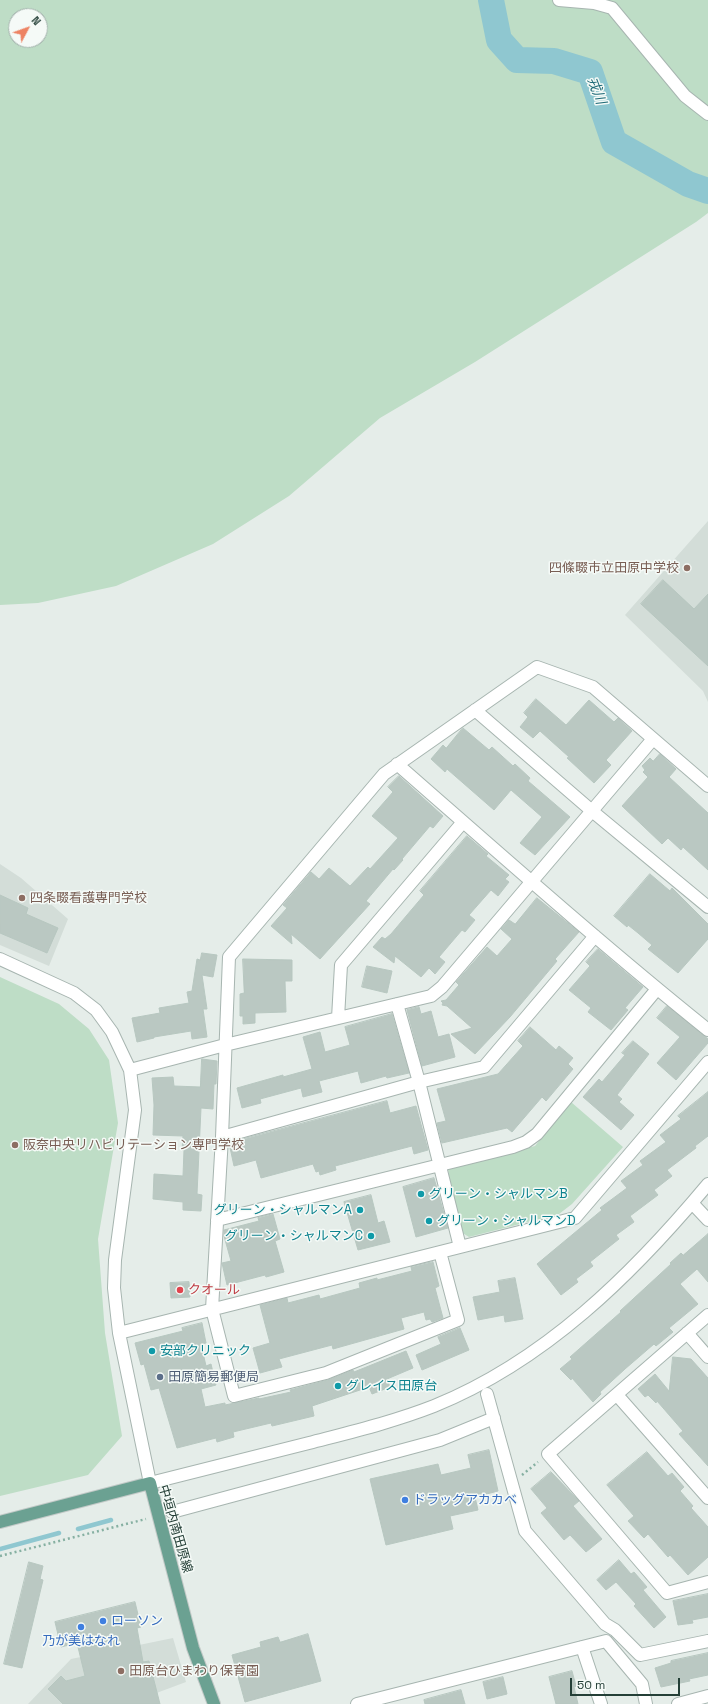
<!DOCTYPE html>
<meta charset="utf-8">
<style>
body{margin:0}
#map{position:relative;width:708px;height:1704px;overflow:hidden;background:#e5ede9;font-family:"Space Grotesk",sans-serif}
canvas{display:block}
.north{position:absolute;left:8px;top:8px;width:40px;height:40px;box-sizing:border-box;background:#f5faf7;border:1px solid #a1afaa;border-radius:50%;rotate:49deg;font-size:11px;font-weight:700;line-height:16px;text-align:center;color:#243f37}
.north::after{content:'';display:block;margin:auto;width:14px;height:18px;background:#ed8363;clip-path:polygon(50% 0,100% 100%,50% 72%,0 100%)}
.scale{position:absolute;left:570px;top:1678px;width:110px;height:18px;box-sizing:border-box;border:2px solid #243f37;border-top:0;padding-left:5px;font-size:12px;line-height:14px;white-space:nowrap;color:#243f37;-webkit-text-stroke:3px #f5faf7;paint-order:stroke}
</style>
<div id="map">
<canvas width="708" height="1704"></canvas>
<div class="north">N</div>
<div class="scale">50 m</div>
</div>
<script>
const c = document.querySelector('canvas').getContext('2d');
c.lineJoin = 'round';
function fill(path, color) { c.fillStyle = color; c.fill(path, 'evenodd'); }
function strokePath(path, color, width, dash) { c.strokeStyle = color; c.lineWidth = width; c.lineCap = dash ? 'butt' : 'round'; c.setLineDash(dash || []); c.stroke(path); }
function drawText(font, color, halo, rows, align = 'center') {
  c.font = font + ' "Space Grotesk","Noto Sans JP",sans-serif'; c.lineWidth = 3; c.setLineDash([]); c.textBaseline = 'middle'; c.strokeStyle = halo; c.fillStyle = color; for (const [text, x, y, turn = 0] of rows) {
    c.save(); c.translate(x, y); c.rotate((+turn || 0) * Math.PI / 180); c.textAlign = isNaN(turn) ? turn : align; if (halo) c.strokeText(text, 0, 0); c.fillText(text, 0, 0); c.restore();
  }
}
const built = new Path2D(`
 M708,521V702L703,691L625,615Z
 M0,864L21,878L68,919L49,966L0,945Z
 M173,1638L186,1682L127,1704H28L71,1659Z`);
const green = new Path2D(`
 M0,0H708V213L696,222L475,362L380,418L289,496L213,544L116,586L38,603L0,605ZM16,16H40V40H16Z
 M0,977L59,1004L89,1029L109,1060L118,1123L98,1239L105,1333L122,1436L88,1475L0,1496Z
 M571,1102L623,1147L572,1204L559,1214L469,1237L461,1232L452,1194L448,1169L535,1146Z`);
const stream = new Path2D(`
 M78,1529L111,1520
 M0,1549L59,1533`);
const river = new Path2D(`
 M491,0L499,40L517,60L554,61L590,72L614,142L688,184L708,191`);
const building = new Path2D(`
 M663,580L694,609L708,594V666L641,604Z
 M536,699L566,725L589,700L614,722L618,718L632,731L606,760L611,765L594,783L567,758L569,757L540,731L533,738L520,727L528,717L524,713Z
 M463,728L489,750L492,747L513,766L515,764L530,778L528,781L570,817L535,855L520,843L542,817L511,790L494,810L447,769L445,772L431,759L443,745L446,748Z
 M660,754L676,769L669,777L708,813V870L683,847L681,850L668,838L662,844L622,806L648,777L643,772L645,770L642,766L650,758L653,761Z
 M399,776L443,816L433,828L430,826L402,859L403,860L394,870L393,869L366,901L370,904L320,959L291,934L292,944L271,926L287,908L283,905L311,872L319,879L329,868L350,886L368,867L370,869L398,838L372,816L393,792L388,787Z
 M467,836L488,854L486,856L509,875L505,879L509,882L498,896L491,890L469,915L475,920L465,932L462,930L439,957L445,962L435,974L429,968L421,977L395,956L394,963L373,947L382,937L385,939L391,934L407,915L424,895L420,891Z
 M650,874L670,891L672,888L708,924V939L678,973L648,949L652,945L638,933L628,925L627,927L614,916Z
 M0,895L28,908L26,914L58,928L47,953L0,933Z
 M537,898L579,932L555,959L557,961L510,1017L475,1054L451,1034L472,1028L447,1006L442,1005L443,1003L441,1001L446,1000L459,985L456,982L487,947L497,956L512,939L501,929L509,920L515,924Z
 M598,949L643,987L625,1008L628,1010L611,1030L588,1012L591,1008L569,990L590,966L586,962Z
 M202,953L217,955L213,977L202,975L207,1009H203L207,1037L192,1039L191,1031L154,1037V1038L137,1042L132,1018L160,1013L159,1008L189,1003L187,992L192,991L197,959L200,960Z
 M243,959L292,960V981H285L286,1012L255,1013V1023L243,1024V1016H240V994L244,993Z
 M367,966L392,971L387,993L362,987Z
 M667,1006L708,1039V1043L676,1080L657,1063L680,1037L657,1018Z
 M419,1007L421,1014L431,1011L438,1037L449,1034L455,1057L422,1066L407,1010Z
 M392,1014L409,1073L387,1078L386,1076L361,1083L358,1071L319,1081L322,1092L303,1097L301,1088L260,1099L261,1103L242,1108L237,1088L283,1075V1077L312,1069L303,1037L320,1032L325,1052L350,1045L345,1027Z
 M530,1027L556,1050L559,1046L573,1058L568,1064L573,1069L546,1101L542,1097L512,1132L507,1128L442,1143L437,1123L446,1121L437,1089L498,1074L523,1046L518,1041Z
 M633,1041L649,1054L617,1095L622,1099L619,1102L634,1115L621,1130L583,1097L599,1079L602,1082L625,1055L622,1053Z
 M202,1059L217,1061L216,1084H214L213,1109L201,1108L197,1194L202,1195L201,1211L183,1210V1202L153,1199L154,1174L183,1176L184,1150H182L183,1136L153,1135L154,1105L152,1078L173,1077L174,1086L200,1087Z
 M708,1092V1136L695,1146L696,1148L667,1170L672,1176L654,1190L658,1195L630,1216L634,1222L616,1235L619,1239L590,1262L593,1266L576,1279L578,1282L561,1295L537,1264L602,1210L600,1208L627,1188L621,1181L643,1165L640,1161L666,1142L660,1135L681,1119L678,1116Z
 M387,1101L390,1113L416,1106L428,1150L414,1154L412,1146L335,1166L336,1170L320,1175L319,1171L316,1172L313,1164L261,1178L256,1160L234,1166L229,1143Z
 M434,1178L448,1228L416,1237L403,1187Z
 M371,1195L378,1223L384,1221L390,1242L358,1250L344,1202Z
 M273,1214L280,1239L275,1241L284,1272L266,1277L265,1275L227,1285L222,1263L231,1261L224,1236V1230L259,1221L258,1218Z
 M708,1234V1282L697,1269L680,1284L698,1304L669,1328L673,1332L656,1346L654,1344L625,1369L600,1392L601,1394L593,1402L572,1378L571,1380L560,1369L572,1359L570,1357L621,1312L620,1311L671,1264L670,1263L681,1253L683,1255Z
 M433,1262L439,1286L435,1288L443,1318L432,1322L430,1319L426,1320L424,1312L401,1318L404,1329L333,1349L332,1345L279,1359L282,1367L260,1373L253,1348L270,1343L260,1305L287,1298L288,1303L319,1295L320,1299L360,1288L359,1283L377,1278V1280L412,1271L411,1267Z
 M515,1278L523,1319L505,1322L504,1315L478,1320L473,1297L500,1292L498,1281Z
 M189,1282L190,1297L171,1298L170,1283Z
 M202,1323L206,1343L201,1344L206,1366L211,1364L216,1385L201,1389L205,1407L225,1403V1405L259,1398V1399L291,1392L290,1390L328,1380L353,1370L354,1372L406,1351L413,1368L387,1379L390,1387L372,1394L369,1387L312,1406L314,1416L272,1426L271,1423L233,1432L234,1437L217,1442L216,1438L177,1448L159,1388L151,1390L144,1364L141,1365L135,1343L183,1331L182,1328Z
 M460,1328L469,1350L422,1370L416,1355L441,1344L438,1337Z
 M673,1357L691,1359L708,1378V1466L679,1434L683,1431L657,1401L656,1403L648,1395L645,1397L638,1389L655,1374L669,1391Z
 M489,1450L498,1491L475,1497L478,1510L450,1516L453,1529L386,1545L370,1479L438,1464L441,1475L471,1468L468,1455Z
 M647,1452L668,1476L672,1473L684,1487L680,1491L693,1506L691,1508L708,1527V1557L688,1575L670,1555L668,1557L648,1534L644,1538L628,1521L634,1516L607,1485Z
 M551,1472L579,1501L573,1506L602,1539L586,1552L570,1535L564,1540L541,1513L547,1508L531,1489Z
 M619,1560L631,1574L634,1572L647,1587L643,1590L666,1617L654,1628L634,1606L636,1604L616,1582L606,1590L597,1580Z
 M29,1562L43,1566L40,1579L43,1580L22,1668L4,1664Z
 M708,1594V1617L692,1620L693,1623L678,1625L673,1601Z
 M135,1602L141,1627L137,1628L143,1662L149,1661L160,1704H63L48,1689L61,1676L66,1681L85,1676L77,1643L61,1647L55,1622Z
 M308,1634L321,1681L245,1702L232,1655L261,1647L260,1642L278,1637L280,1642Z
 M708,1653V1675L689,1679L690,1681L661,1687L655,1668L671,1663V1661Z
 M572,1671L576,1686L574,1687L578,1704H556L549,1677Z
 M503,1677L507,1694L487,1699L483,1682Z
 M461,1690L465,1704H425L424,1700Z`);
const path = new Path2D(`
 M522,1475L538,1462
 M0,1556L146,1519`);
const minor = new Path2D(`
 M559,0L594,3L612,8L685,96L708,114
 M475,710L592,811L708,907
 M397,764C500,854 602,945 708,1030
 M0,959L74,993L96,1010L112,1032L130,1070L135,1110L115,1260L114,1288L119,1333L150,1483C203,1470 256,1456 309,1443C351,1432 393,1422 434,1406C545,1361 632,1275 708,1184
 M397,1004L419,1082L460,1247
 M338,1018L341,965L463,822
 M130,1070L225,1045L431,996L442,987L653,739
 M222,1137L419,1082L484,1067L595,936
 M692,1203L708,1220
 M217,1220L513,1147L526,1142L537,1134L657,989
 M440,1252L458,1320L326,1373L234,1396L212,1309L222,1137L229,957L384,774L537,667L593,687L708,786
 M708,1315L548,1454L667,1593L708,1582
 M119,1333L575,1218L708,1062
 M687,1333L708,1357
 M487,1394L525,1531L605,1624L615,1630L640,1655L708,1641
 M617,1395L708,1498
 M172,1512L440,1440L494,1418
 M582,1647L601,1704
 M357,1704L606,1641L642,1684L646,1704
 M678,1704L708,1696`);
const major = new Path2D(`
 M0,1522L150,1483L193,1648L214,1704`);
const markers = [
 [687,568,4,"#8d6e63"],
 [22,898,4,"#8d6e63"],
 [15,1145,4,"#8d6e63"],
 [421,1194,4,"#0f9aa8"],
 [360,1210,4,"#0f9aa8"],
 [429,1221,4,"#0f9aa8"],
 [371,1236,4,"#0f9aa8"],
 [180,1290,4,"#e0444e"],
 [152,1351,4,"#0f9aa8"],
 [160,1377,4,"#5c6f8a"],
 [338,1386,4,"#0f9aa8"],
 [405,1500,4,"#3f7fe0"],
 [103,1621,4,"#3f7fe0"],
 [81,1627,4,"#3f7fe0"],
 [121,1671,4,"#8d6e63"]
];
const educationNames = [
 ["四條畷市立田原中学校",679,568,"right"],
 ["四条畷看護専門学校",30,898],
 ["阪奈中央リハビリテーション専門学校",23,1145],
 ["田原台ひまわり保育園",129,1671]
];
const cultureNames = [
 ["グリーン・シャルマンB",429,1194],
 ["グリーン・シャルマンA",352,1210,"right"],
 ["グリーン・シャルマンD",437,1221],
 ["グリーン・シャルマンC",363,1236,"right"],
 ["安部クリニック",160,1351],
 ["グレイス田原台",346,1386]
];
const healthNames = [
 ["クオール",188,1290]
];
const serviceNames = [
 ["田原簡易郵便局",168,1377]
];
const shopNames = [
 ["ドラッグアカカベ",413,1500],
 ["ローソン",111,1621],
 ["乃が美はなれ",81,1641,"center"]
];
const streetNames = [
 ["中垣内南田原線",175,1529,74]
];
const waterNames = [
 ["戎川",596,91,69]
];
fill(built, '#d3ddd8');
fill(green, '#beddc6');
strokePath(stream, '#8fc7d0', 4.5);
strokePath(river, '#8fc7d0', 26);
fill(building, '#bac8c2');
strokePath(building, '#b7c7c0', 1);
strokePath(minor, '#a7b5b0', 14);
strokePath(major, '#c2c9c7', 14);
strokePath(path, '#86b0a2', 2.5, [2, 3]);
strokePath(minor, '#fff', 12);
strokePath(major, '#6ba192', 12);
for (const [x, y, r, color] of markers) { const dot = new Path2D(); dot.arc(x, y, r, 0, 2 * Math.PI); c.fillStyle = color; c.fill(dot); strokePath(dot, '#f5faf7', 1.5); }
drawText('13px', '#785e54', '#f5faf7', educationNames, 'left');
drawText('13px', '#0d838f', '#f5faf7', cultureNames, 'left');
drawText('13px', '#be3a42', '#f5faf7', healthNames, 'left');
drawText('13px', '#4e5e75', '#f5faf7', serviceNames, 'left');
drawText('13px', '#366cbe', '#f5faf7', shopNames, 'left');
drawText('13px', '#243f37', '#f5faf7', streetNames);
drawText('italic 14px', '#206b79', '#f5faf7', waterNames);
</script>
